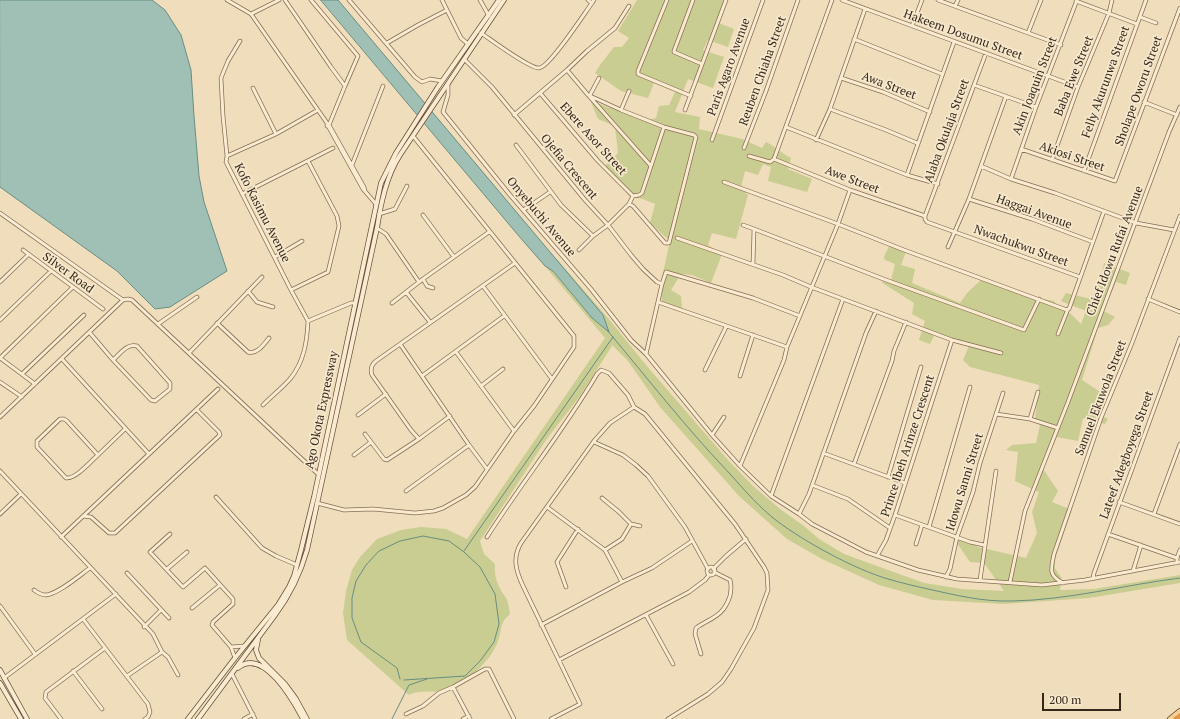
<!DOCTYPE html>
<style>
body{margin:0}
#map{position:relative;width:1180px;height:719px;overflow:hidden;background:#efddbc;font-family:"PT Serif",serif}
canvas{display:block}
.scale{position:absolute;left:1042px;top:693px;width:79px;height:18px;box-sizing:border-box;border:2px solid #36271b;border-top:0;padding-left:5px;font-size:12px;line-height:14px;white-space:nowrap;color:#36271b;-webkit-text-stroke:3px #f6e8cc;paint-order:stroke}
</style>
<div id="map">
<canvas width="1180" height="719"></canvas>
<div class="scale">200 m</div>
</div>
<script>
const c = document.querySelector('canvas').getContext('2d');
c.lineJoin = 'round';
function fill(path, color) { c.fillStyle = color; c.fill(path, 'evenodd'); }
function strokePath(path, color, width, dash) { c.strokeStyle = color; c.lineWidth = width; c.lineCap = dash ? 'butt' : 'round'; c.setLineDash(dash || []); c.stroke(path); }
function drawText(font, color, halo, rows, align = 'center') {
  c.font = font + ' "PT Serif",serif'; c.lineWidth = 3.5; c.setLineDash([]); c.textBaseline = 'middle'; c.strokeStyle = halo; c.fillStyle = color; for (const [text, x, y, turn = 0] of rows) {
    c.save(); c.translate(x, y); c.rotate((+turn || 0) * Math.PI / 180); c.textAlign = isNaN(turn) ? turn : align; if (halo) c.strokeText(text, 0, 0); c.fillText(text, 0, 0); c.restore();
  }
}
const green = new Path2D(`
 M637,0H724L716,22L734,29L728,47L708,40L703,50L724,57L713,88L688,79L675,112L700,117L699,129L742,139L762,148L766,142C777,147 780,153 791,158L788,169L812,179L807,192L768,181L771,167L763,164L758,175L745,171L741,187L748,195L736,239L712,233L708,245L722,254L711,283L692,275L681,274L671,290L681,296L682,309L662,304L661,282L670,241L650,223L655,204L643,199L630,197L605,166L618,153L615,126L598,119L591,102L600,104L644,121L656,118L659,106L669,105L675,92L654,83L648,98L621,91L595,73L600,65L614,47H622L629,38L618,31Z
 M889,246L906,252L901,265L915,269L912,283L960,303L967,293L982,279L1029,296L1054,301L1058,308L1071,314L1081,324L1086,311L1061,301L1066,293L1091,299L1100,281L1104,263L1130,273L1126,285L1116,282L1104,311L1115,317L1108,325L1098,328L1082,380L1105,395L1099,415L1108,419L1105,424L1083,418L1078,441L1057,437L1043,469L1058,491L1052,502L1072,510L1055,559V568L1062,579L1060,590L1094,589L1180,575V583L1089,598L1003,604L933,600L879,585L822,559L787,539L739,496L660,407L628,361L611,344L612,346L580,396L546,440L480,541L484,554L495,564C494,576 497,585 504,595C508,599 509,608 510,614C498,625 503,628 498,641C491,661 471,677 454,688C442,696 422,687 409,695L347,640L343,613L346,591L352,570L360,557L377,539L401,530L421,527L446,529L467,539L605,338L545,266L553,271L592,318L609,331L554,256L608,318L646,365L728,460L753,486L780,509L804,526L819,539L844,554L924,583L962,589L1004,591L984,563L970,562L955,540L933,528L978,547L1026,558L1037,533L1032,512L1039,492L1015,481L1018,452L1006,450L1012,445L1036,443L1040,425L1035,419L1039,385L970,367L963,360L969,346L936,332L930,344L919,340L925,321L912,314L914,303L881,282L891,280L895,264L885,260L884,257Z`);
const water = new Path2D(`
 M0,0H152L165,10L181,35L191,70L194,116L199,176L204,202L227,271L170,307L155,309L117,271L0,187Z
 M321,0H338L603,315L609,332L592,318L553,271L545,266L518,235Z`);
const stream = new Path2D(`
 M607,330C648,379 687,429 731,475C745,491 760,508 777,521C805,542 854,569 888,579C901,583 915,586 928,589C955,595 983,602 1012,601C1069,600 1124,585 1180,578
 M464,551L613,337
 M400,679L397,668L361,642L352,618V598L356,581L366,565L379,551L400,541L423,536L449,541L464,552L480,567L495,594L499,624L494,642L480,661L465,676L404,680
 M392,719L409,685L427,679`);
const street = new Path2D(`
 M227,0L251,14L327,123L329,125L364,187L365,191
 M285,0L331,67L345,86L329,125L327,126
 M311,0L358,56L345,86
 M349,0L415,77L422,82L430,79L442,81
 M442,0L461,38L468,44
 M480,0L489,16
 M588,0L592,3L594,0
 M667,0L638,71V74L691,96
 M693,0L674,51V52L702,64
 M842,0L1078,87
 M938,0L1061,45
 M1076,1L1137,24
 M955,6L958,0
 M251,14L279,0
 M1140,17L1156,23
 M912,26L922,0
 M481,33C490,39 530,69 539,68C549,68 584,14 592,3
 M1028,33L1041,0
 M854,39L942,74
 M240,41L228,61L221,78L223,116L227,156L226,162L291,290L308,321
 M387,43L418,25L447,10
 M464,59L492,87L585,200L608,225L631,255L643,269L657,282L662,284
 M567,70L588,95L621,110L664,127L694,135L696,137L669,243H665L633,206L629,204
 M841,78L883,92L930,112
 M448,85V95L443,112L510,195L591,289L631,340L646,354L712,435L740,466L771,496L799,514L812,524L866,552L918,570L957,579L1042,585L1085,580L1180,562
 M974,85L1036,107
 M253,88L276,134
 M540,93L598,161L633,196
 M590,95L599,78
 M589,96L651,166
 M1144,102L1177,115
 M830,109L886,130L917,143
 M621,110L629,91
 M685,110L726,0
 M514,115L567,70L587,51L615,28L629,6
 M327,124L363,189L376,204
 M786,127L907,175L938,184
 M712,140L763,0
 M816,140L830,109L865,9
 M516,145L561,205L593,236
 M744,148L766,91L798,0
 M1021,149L1115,181L1180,8
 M227,156L276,134L318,110
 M749,156L770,162L774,159
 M774,159L832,0
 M774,159L850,190L925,216
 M1052,160L1078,87L1109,13L1112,0
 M352,165L383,86
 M981,166L1011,179L1055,193L1136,223L1174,230
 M1084,171L1146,0
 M907,175L954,42
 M1011,179L1036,107L1077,0
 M724,182L838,224L904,250L1067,310L1069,309L1104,211
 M242,194L333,148
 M969,199L1032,219L1093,242
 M523,210L534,203L550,192
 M0,213L123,300
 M379,214L395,209L407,186
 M423,215L454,257
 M925,216L986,53
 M925,216V219L927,222L1080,277
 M743,225L754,229L753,264
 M377,228L386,234L419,282
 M754,229L886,280L1024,330L1039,299
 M677,238L783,275L811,287L952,340L1001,353
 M948,247L969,199L1006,96
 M23,250L103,309
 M579,250L593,236L608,225L629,204L633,196L639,195L642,193L664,127
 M275,257L302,241
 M423,279L427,286L433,288
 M0,282L28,255
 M483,286L552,379
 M291,290L328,272L339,226L337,216L308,161
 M248,291L257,302L273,307
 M406,292L430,322
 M1148,299L1180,312
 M658,302L787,347
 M392,303L423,279L489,232
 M0,320L51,271
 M217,323L248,352C257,355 264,344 269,338
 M158,324L197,297
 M90,333L113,360L151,400L155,401L170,389V383L137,346C127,343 120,354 113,360
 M1058,334L1068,309
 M400,344L469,445L487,469
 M456,352L481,386
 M189,353L262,277
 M646,354L662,284L666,272L753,298L800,316
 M0,358L73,287
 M0,358L35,384
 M62,359L149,454
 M503,369L481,386L514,431
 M705,370L726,327
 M22,374L84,315
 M422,376L504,316
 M740,376L753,335
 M0,382L22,397
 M263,405C272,396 282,388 290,379C304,362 307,342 308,321L351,303H355
 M996,414L1030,419L1058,428
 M358,415L386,394
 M450,416L419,439L411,430L372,375C370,369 371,365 376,361L515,263
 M0,417L123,300L128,299L132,300L318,474
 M60,419H64L67,421L98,455C90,462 76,479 66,478L37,447V441Z
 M1030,419L1038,392
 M365,434L384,459L387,460L419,439
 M712,435L724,417
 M594,442L623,455L636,465L648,476L685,527L708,569
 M823,453L905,483
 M98,455L125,429
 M354,455L371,442
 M854,464L892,361L894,351L906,322
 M740,466L784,360L787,347L838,224L850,190
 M0,471L153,634L162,652L168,657L178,675
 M888,477L921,367
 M812,485L848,499L890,528
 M406,491L469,445
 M771,496L843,299
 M216,497L262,548L276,556L297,565
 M602,498L619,512L631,524L640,526
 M1119,502L1180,524
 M317,503L344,510L373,509L415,513L434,511L443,508L466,495L475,487L514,431L534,406L574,347V336L413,136
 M547,507L605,550L622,582
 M0,514L21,494
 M799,514L809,494L866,333L876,311
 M1154,514L1180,444
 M895,515L970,542L984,545
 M83,516L91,517L109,533H115L220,435L219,432L197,410
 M929,527L970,387
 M170,534L150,552L183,587L205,568L233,599V604L213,622L212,625L231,647L235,658
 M1108,534L1177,558V563
 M61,537L218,389
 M487,537C522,482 564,430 597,374L601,370L609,373L628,395L634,407L645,414L735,524L764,567L767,573L768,590L754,628L731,669L722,682L708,694L668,719
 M916,544L922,525
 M605,550L622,539L631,524
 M877,556L886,540L895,515L952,340
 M1177,558L1180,550
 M707 571a4 4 0 1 1 8 0a4 4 0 1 1-8 0Z
 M167,569L187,552
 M713,569L726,556L746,539
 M1133,571L1141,545
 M127,573L169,618
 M946,577L950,569L957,537L973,492L980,463L1003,393
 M1093,578L1094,573L1180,338
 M980,580L996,471
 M1010,582L1025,511L1068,402L1169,132L1180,107
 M1063,583C1048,575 1051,569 1054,554L1101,418L1132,343L1180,216
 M566,587L557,562L578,529
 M34,590C38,593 41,595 46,595C58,594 79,576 90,568
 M0,606L35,654
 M192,608L220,585
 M646,615L673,664
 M83,619L148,704L150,712L148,717L145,719
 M541,625L622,582L652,568L692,541
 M144,627L161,610
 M231,647L244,646
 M701,654L695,634L696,628C712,617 723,617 730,596C731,590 732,586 730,580L714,572
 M559,660L689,592L705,580L709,575
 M73,671L102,709
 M232,674L255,719
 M127,676L162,652
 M4,678L116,594
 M453,687L485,669H489L514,719
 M406,714L423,706L439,693L453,687L470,719
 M61,719L45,698L46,692L105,648
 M244,719L253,714
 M463,719L469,716
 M551,719L580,704L523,586C516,571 512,558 521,543L594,441L610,423L634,407`);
const secondary = new Path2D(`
 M258,640L256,650L259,658L285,684L296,699L307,719
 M238,668C263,647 293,700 303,719
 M0,670L27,719
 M0,683L21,719
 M188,719L235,658L278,605L289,587L294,576L301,550L314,497L381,183L396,153L438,87L499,0
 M198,719L275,615C290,595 300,575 307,550L377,228C381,203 386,177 400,155L504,0`);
const primary = new Path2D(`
 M1170,719L1180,711`);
const highway = new Path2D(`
 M1176,719L1180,716`);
const streetNames = [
 ["Hakeem Dosumu Street",963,35,20],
 ["Paris Agaro Avenue",729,67,-70],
 ["Reuben Chiaha Street",763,71,-70],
 ["Baba Ewe Street",1074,76,-68],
 ["Felly Akurunwa Street",1106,82,-70],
 ["Awa Street",889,86,21],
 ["Akin Joaquin Street",1035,86,-69],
 ["Sholape Oworu Street",1139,91,-70],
 ["Alaba Okulaja Street",947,131,-70],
 ["Ebere Asor Street",593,139,48],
 ["Akiosi Street",1072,157,19],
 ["Ojefia Crescent",569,167,50],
 ["Awe Street",852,180,21],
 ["Haggai Avenue",1034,212,20],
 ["Kofo Kasimu Avenue",262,213,63],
 ["Onyebuchi Avenue",541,217,50],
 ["Nwachukwu Street",1021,246,20],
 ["Chief Idowu Rufai Avenue",1115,251,-69],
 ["Silver Road",68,273,36],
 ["Samuel Ekuwola Street",1101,398,-69],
 ["Ago Okota Expressway",322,410,-78],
 ["Prince Ibeh Arinze Crescent",908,446,-72],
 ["Lateef Adegboyega Street",1127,455,-70],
 ["Idowu Sanni Street",965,482,-73]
];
fill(green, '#c9cd91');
fill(water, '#a0c0b5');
strokePath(water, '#688d82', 1);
strokePath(stream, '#688d82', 1);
strokePath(street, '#876d55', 4.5);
strokePath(secondary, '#694e39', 5.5);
strokePath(primary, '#543c2a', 6);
strokePath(highway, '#543c2a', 6);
strokePath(street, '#faebd0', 3);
strokePath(secondary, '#faebd0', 4);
strokePath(primary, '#f5d192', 4.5);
strokePath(highway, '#e39848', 5);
drawText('12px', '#36271b', '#f6e8cc', streetNames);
</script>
